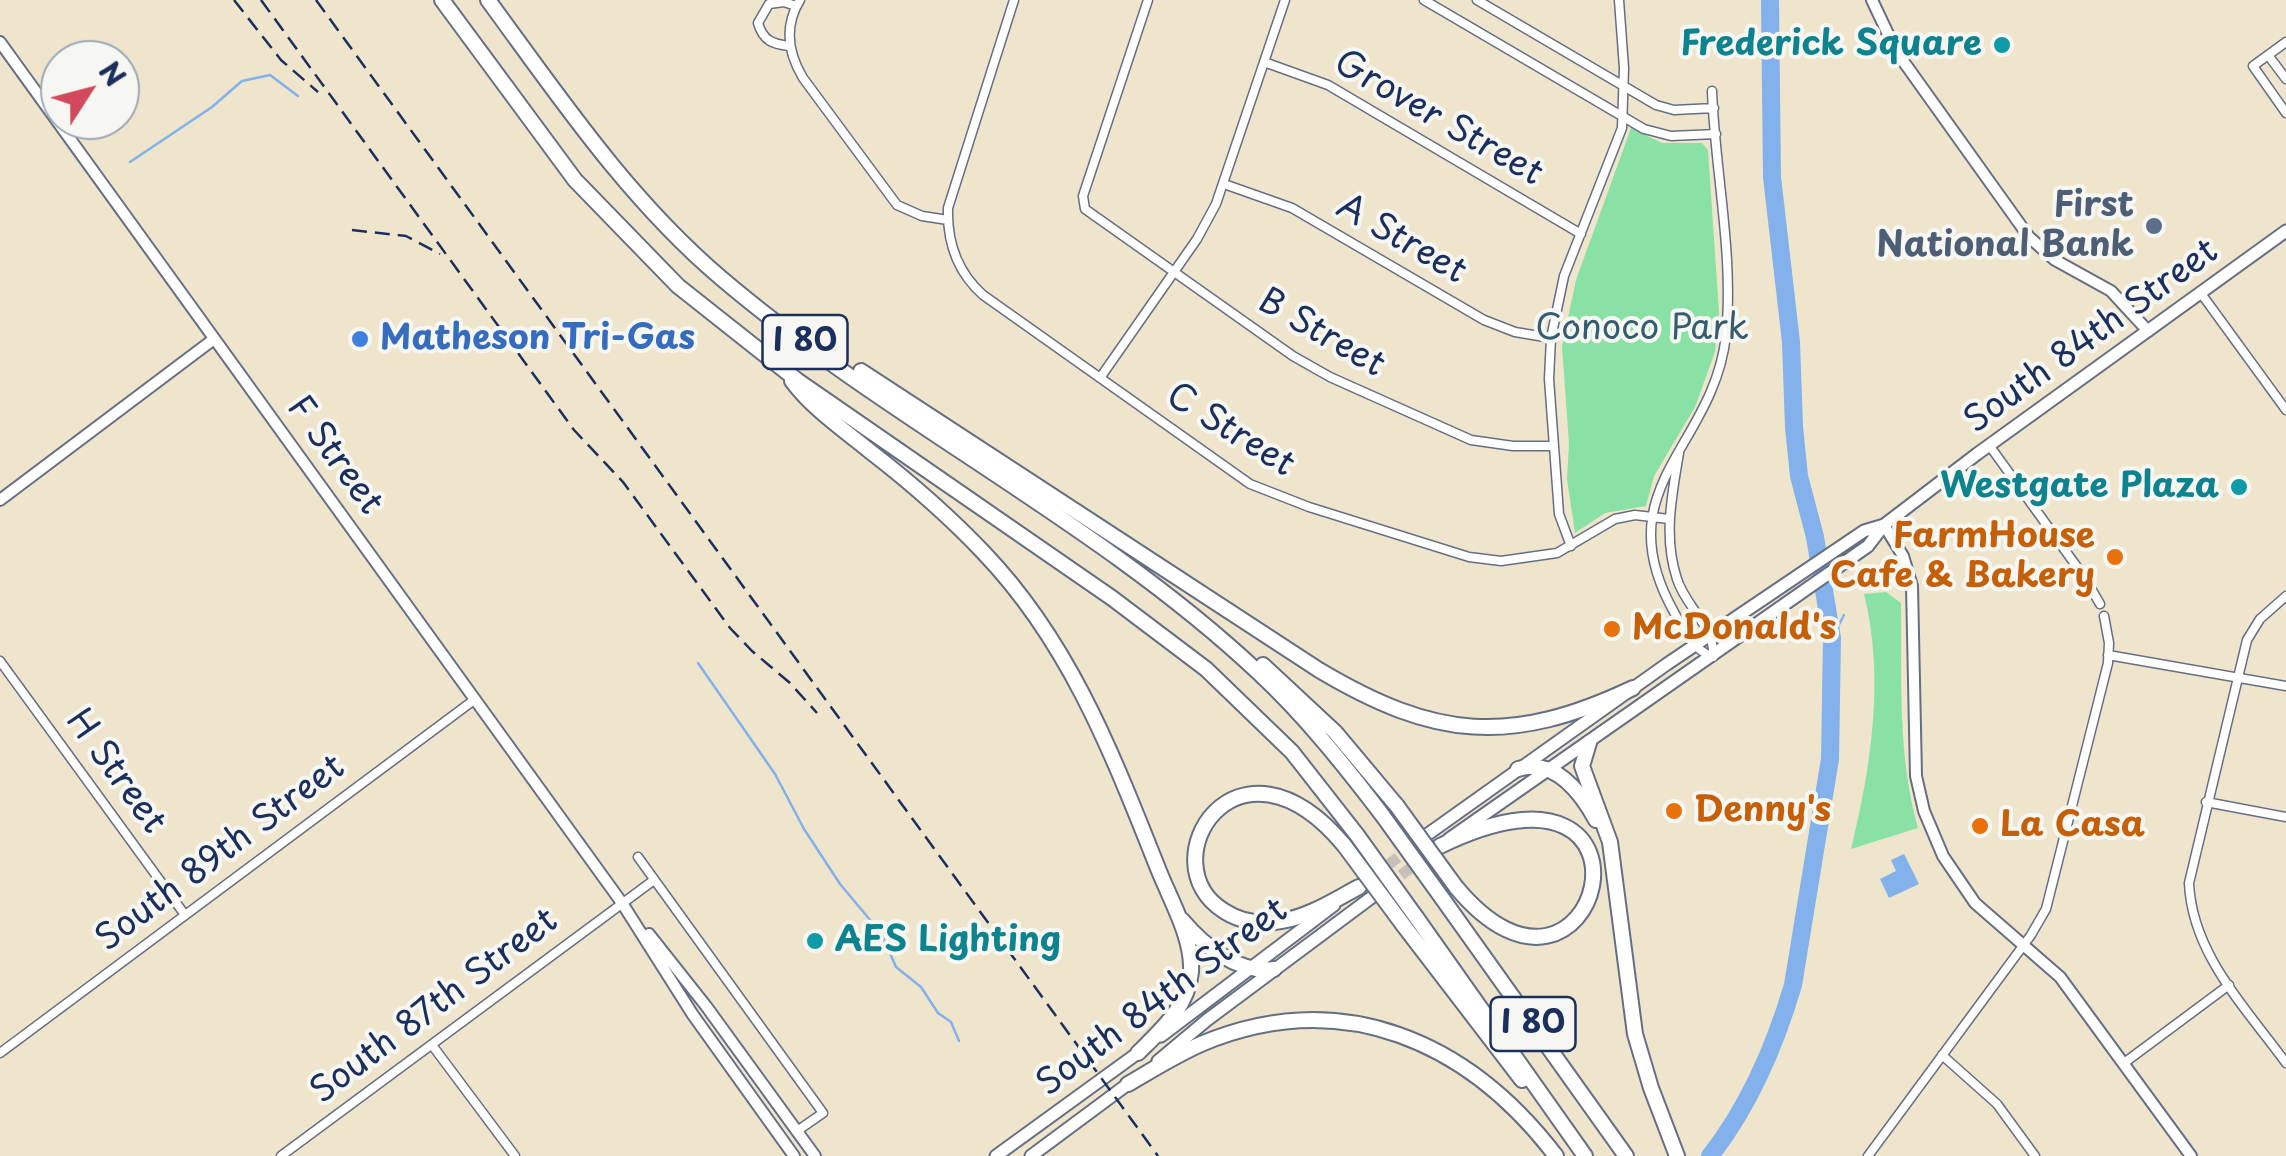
<!DOCTYPE html>
<style>
body{margin:0}
#map{position:relative;width:2286px;height:1156px;overflow:hidden;background:#efe5cc;font-family:"Playpen Sans",sans-serif}
canvas{display:block}
.north{position:absolute;left:40px;top:40px;width:100px;height:100px;box-sizing:border-box;background:#f6f6f2;border:2px solid #9ea6b7;border-radius:50%;rotate:54deg;font-size:28px;font-weight:700;line-height:40px;text-align:center;color:#1b2f5e}
.north::after{content:'';display:block;margin:auto;width:35px;height:45px;background:#d1495b;clip-path:polygon(50% 0,100% 100%,50% 72%,0 100%)}
</style>
<div id="map">
<canvas width="2286" height="1156"></canvas>
<div class="north">N</div>
</div>
<script>
const c = document.querySelector('canvas').getContext('2d');
c.lineJoin = 'round';
function fill(path, color) { c.fillStyle = color; c.fill(path, 'evenodd'); }
function strokePath(path, color, width, dash) { c.strokeStyle = color; c.lineWidth = width; c.lineCap = dash ? 'butt' : 'round'; c.setLineDash(dash || []); c.stroke(path); }
function drawText(font, color, halo, rows, align = 'center') {
  c.font = font + ' "Playpen Sans",sans-serif'; c.lineWidth = 8; c.setLineDash([]); c.textBaseline = 'middle'; c.strokeStyle = halo; c.fillStyle = color; for (const [text, x, y, turn = 0] of rows) {
    c.save(); c.translate(x, y); c.rotate((+turn || 0) * Math.PI / 180); c.textAlign = isNaN(turn) ? turn : align; if (halo) c.strokeText(text, 0, 0); c.fillText(text, 0, 0); c.restore();
  }
}
const green = new Path2D(`
 M1631,128L1662,143H1702L1708,150L1719,312L1715,352L1695,407L1654,476L1646,506L1605,513L1575,533L1567,479L1569,444L1562,346L1576,280Z
 M1886,592L1901,603C1902,679 1897,755 1918,828L1851,849C1871,767 1885,678 1864,594Z`);
const water = new Path2D(`
 M1904,854L1919,884L1889,898L1880,879L1896,871L1891,860Z`);
const stream = new Path2D(`
 M130,162L212,107L242,81L270,75L298,96
 M1832,638L1844,615
 M698,663L775,774L804,829L840,884L881,933L896,967L921,987L938,1013L951,1022L959,1041`);
const river = new Path2D(`
 M1710,1156C1750,1105 1775,1046 1793,985L1830,759L1832,638L1815,537L1799,476L1794,427L1791,342L1772,177L1770,0`);
const primaryTunnel = new Path2D(`
 M1376,874L1413,846
 M1388,885L1437,848`);
const street = new Path2D(`
 M800,0C784,26 788,53 803,78L897,205L922,216L948,220
 M1014,0L948,208C947,242 957,272 983,295L1250,484L1309,507L1469,557L1501,561L1557,553L1615,519L1635,515L1669,519
 M1148,0L1083,196L1085,209L1293,356L1330,377L1471,440L1513,446H1554
 M1424,0L1644,129L1671,136L1716,134
 M1477,0L1656,105L1674,110L1714,108
 M2286,42L2253,66L2286,113
 M789,46C773,44 763,41 758,23L769,4L784,2L796,6
 M2268,55L2286,79
 M1264,62L1328,85L1581,234
 M1224,184L1292,208L1484,320L1515,332L1551,338
 M2200,292L2286,410
 M1100,378L1197,239L1216,204L1285,0
 M1989,445L2085,578L2100,604
 M1679,453C1672,495 1663,537 1677,579C1685,606 1716,628 1713,657C1693,650 1683,629 1674,612C1604,487 1714,448 1726,335C1734,254 1715,172 1712,91
 M1571,546L1559,514L1549,379L1551,338L1564,276L1622,128L1624,68L1619,0
 M2286,596L2260,619L2247,640L2189,883C2192,954 2246,1008 2286,1063
 M2108,655L2286,686
 M0,661L185,915
 M2206,802L2286,817
 M638,857L823,1113L797,1131
 M432,1045L515,1156
 M0,1053L474,700
 M1942,1055L1997,1104L2035,1156
 M2124,1063L2229,985
 M281,1156L654,880
 M1868,1156L2031,935L2046,909L2108,663L2109,643L2104,616`);
const secondary = new Path2D(`
 M1872,0L1896,51L2029,237L2055,260L2111,291L2148,331
 M0,42L622,903L693,1015L794,1156
 M0,500L214,339
 M1884,525L1903,556L1912,586L1916,776L1924,811L1943,856L1975,903L2060,977L2191,1156
 M649,934L706,1006L815,1156`);
const primary = new Path2D(`
 M1428,834L1667,664L1864,531L1884,525
 M1449,839L1868,546L1884,525L1977,454L2286,231
 M1161,1036L1334,905
 M1158,1061L1207,1020L1372,897
 M996,1156L1142,1050
 M1031,1156L1132,1081`);
const highway = new Path2D(`
 M442,0L575,180L678,286L798,381L1112,598L1206,669L1292,752L1357,835
 M488,0C560,98 628,199 721,278C889,421 1099,522 1259,673C1305,716 1345,766 1383,816
 M861,371L1319,670C1435,739 1510,746 1633,688
 M792,381C814,410 843,429 871,452C911,483 949,516 984,553C1071,644 1113,756 1159,871C1171,901 1193,939 1191,972C1188,1007 1161,1030 1138,1053
 M1263,665L1335,732L1397,806
 M1589,743L1582,766L1610,842L1635,1034L1651,1088L1677,1156
 M1518,769C1554,758 1580,791 1596,820
 M1344,845C1237,717 1147,863 1224,911C1241,922 1262,925 1282,921C1310,916 1334,900 1359,887
 M1440,846C1683,728 1597,1057 1456,887
 M1442,898L1626,1156
 M1416,917L1585,1156
 M1182,920C1204,946 1238,974 1274,969
 M1404,926L1522,1080
 M1128,1084C1152,1070 1176,1055 1201,1044C1342,985 1468,1041 1556,1156`);
const rail = new Path2D(`
 M234,0L281,60L318,92
 M261,0L574,430L623,482L730,628L752,651L790,683L817,713
 M316,0L1158,1156
 M352,230L406,236L440,254`);
const highwayBridge = new Path2D(`
 M1397,806L1456,887
 M1383,816L1442,898
 M1357,835L1416,917
 M1344,845L1404,926`);
const markers = [
 [2002,45,10,"#0f9aa8"],
 [2154,226,10,"#5c6f8a"],
 [360,339,10,"#3f7fe0"],
 [2239,487,10,"#0f9aa8"],
 [2115,557,10,"#e8710a"],
 [1612,629,10,"#e8710a"],
 [1674,811,10,"#e8710a"],
 [1980,826,10,"#e8710a"],
 [815,941,10,"#0f9aa8"]
];
const shields = [
 [805,342,85],
 [1533,1024,85]
];
const shieldNames = [
 ["I 80",805,342],
 ["I 80",1533,1024]
];
const cultureNames = [
 ["Frederick Square",1982,45],
 ["Westgate Plaza",2219,487],
 ["AES Lighting",835,941,"left"]
];
const streetNames = [
 ["Grover Street",1438,119,30],
 ["A Street",1401,240,30],
 ["B Street",1321,334,30],
 ["South 84th Street",2092,337,-36],
 ["C Street",1230,431,32],
 ["F Street",334,456,54],
 ["H Street",115,772,54],
 ["South 89th Street",221,854,-37],
 ["South 84th Street",1163,998,-37],
 ["South 87th Street",435,1007,-37]
];
const serviceNames = [
 ["First",2134,206],
 ["National Bank",2134,246]
];
const parkNames = [
 ["Conoco Park",1642,329]
];
const shopNames = [
 ["Matheson Tri-Gas",380,339]
];
const foodNames = [
 ["FarmHouse",2095,537,"right"],
 ["Cafe & Bakery",2095,577,"right"],
 ["McDonald's",1632,629],
 ["Denny's",1694,811],
 ["La Casa",2000,826]
];
fill(green, '#89e1a5');
fill(water, '#82b1ec');
strokePath(stream, '#82b1ec', 2.5);
strokePath(river, '#82b1ec', 18);
strokePath(primaryTunnel, '#c5c1b6', 11, [11, 5.5]);
strokePath(street, '#656f84', 11);
strokePath(secondary, '#656f84', 14);
strokePath(primary, '#656f84', 15);
strokePath(highway, '#656f84', 18);
strokePath(street, '#fff', 8);
strokePath(secondary, '#fff', 10);
strokePath(primary, '#fff', 11);
strokePath(highway, '#fff', 14);
strokePath(rail, '#1b2f5e', 2.5, [15, 8]);
strokePath(highwayBridge, '#656f84', 18, []);
strokePath(highwayBridge, '#fff', 14);
for (const [x, y, r, color] of markers) { const dot = new Path2D(); dot.arc(x, y, r, 0, 2 * Math.PI); c.fillStyle = color; c.fill(dot); strokePath(dot, '#f6f6f2', 4); }
for (const [x, y, w] of shields) { const box = new Path2D(); box.roundRect(x - w / 2, y - 27, w, 54, 8); c.fillStyle = '#f6f6f2'; c.fill(box); strokePath(box, '#1b2f5e', 2.5); }
drawText('bold 32px', '#1b2f5e', null, shieldNames);
drawText('bold 35px', '#0d838f', '#f6f6f2', cultureNames, 'right');
drawText('35px', '#1b2f5e', '#f6f6f2', streetNames);
drawText('bold 35px', '#4e5e75', '#f6f6f2', serviceNames, 'right');
drawText('35px', '#365c70', '#f6f6f2', parkNames);
drawText('bold 35px', '#366cbe', '#f6f6f2', shopNames, 'left');
drawText('bold 35px', '#c56008', '#f6f6f2', foodNames, 'left');
</script>
